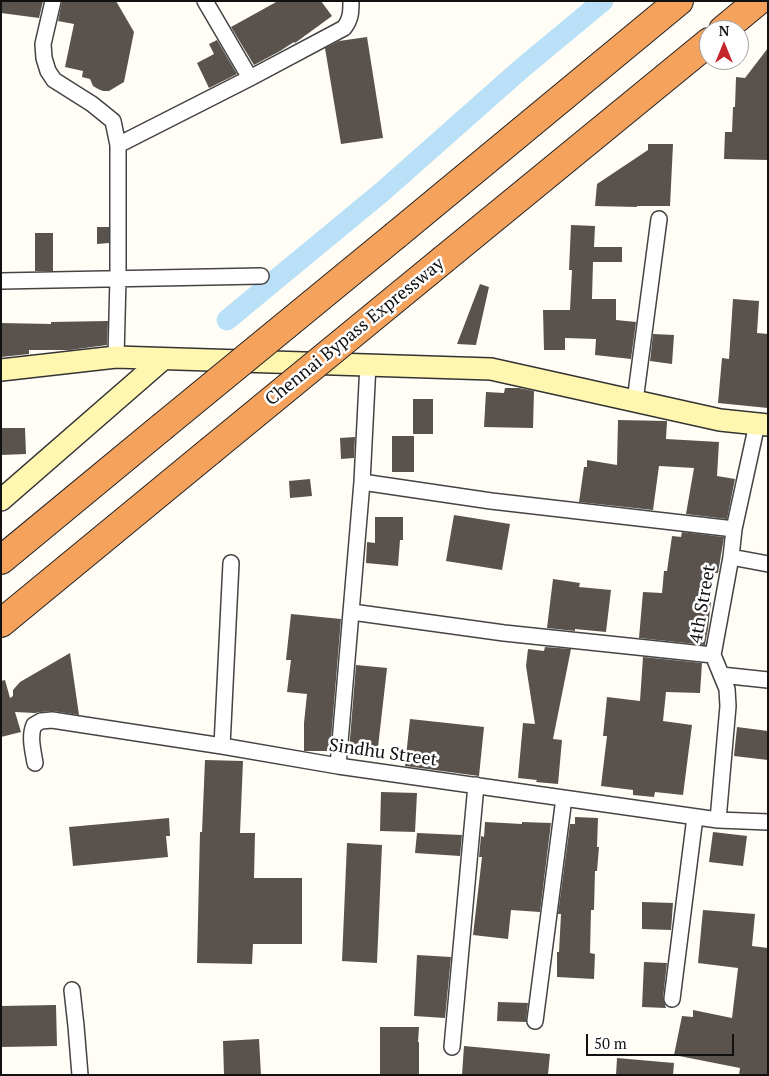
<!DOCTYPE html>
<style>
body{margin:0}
#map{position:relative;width:769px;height:1076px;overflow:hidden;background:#fffdf5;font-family:"PT Serif",serif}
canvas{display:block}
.frame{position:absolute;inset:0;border:2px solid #111;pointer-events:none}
.north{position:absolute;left:699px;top:20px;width:50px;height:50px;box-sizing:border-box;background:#fff;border:1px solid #a0a0a0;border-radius:50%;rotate:0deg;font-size:14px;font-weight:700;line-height:20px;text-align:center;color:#111}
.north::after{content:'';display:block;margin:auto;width:18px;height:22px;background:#c4262e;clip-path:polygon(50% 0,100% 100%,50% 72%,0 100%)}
.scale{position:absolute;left:586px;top:1034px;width:148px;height:22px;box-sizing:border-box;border:2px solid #111;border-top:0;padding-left:6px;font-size:15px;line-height:18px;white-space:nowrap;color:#111;-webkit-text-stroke:4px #fff;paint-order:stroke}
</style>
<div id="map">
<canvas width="769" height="1076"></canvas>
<div class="frame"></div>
<div class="north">N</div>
<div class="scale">50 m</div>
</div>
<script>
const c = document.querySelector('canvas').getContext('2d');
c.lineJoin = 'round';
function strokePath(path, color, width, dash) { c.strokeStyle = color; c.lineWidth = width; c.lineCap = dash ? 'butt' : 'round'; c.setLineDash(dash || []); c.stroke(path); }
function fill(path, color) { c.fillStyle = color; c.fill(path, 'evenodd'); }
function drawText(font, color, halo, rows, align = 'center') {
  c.font = font + ' "PT Serif",serif'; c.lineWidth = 5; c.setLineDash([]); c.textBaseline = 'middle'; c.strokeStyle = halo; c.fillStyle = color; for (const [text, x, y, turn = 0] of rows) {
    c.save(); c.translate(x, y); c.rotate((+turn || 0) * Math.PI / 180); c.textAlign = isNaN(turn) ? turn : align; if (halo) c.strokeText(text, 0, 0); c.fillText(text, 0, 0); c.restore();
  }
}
const canal = new Path2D(`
 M227,320L382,192L521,69L603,1`);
const building = new Path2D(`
 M1,1H43L39,18L1,13Z
 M62,1H116L134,32L124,82L109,91H103L98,89L93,86L90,79L82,77L83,71L65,67L74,24L58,21Z
 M278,1H321L332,16L295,43L294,42L280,51L254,65L231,27Z
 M367,37L383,138L341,144L325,48L339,41Z
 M217,40L237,74L209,88L197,63L214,54L209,44Z
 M768,48V160L724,159L725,132H732L733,107H735L736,77L745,78Z
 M648,144H673L670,206H637V207L595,206L597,184L648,150Z
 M571,225L595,226L594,247H622V262H593L592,298V299H616V320L636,322L631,359L595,355L596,339L565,338V350H544L543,310H570L572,270H569Z
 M97,227H109V243L97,244Z
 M35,233H53V271H35Z
 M480,284L489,287L476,345L457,344Z
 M733,299L759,301L757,333L768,334V408L718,403L722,358L729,359Z
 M108,321L107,345L70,350H29V354L1,357V323L51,324V322Z
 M653,334L674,335L672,364L650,361Z
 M505,388H519L534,391L533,428L484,427L486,392L504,393Z
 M413,399H433V434H413Z
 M618,420L667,421L666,439L719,442L717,476L735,479L727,519L686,514L694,468L659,466L653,510L579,502L584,467H587V460L617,465Z
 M1,428H25L26,454L1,455Z
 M392,436H414V472H392Z
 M355,437L354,458L341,459L340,438Z
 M310,479L312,496L290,498L289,481Z
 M454,515L510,524L502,570L446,561Z
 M375,517H403V540H400L398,566L366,563L367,542L375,543Z
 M682,532L724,537L718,573H714L708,629L705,645L639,638L643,592L662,593L664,571H667L672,536L681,537Z
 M553,579L580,583L579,587L611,590L606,632L575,629V631L547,628Z
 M291,614L341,619L330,751H304V723L307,694L287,692L291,660H286Z
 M545,647L571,649L553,739L562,740L558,784L536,782L537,780L518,778L523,723L535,724L526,666L528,649L544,651Z
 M70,653L79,715L53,711L40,712L35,713L15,712L21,732L1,737V681L5,680L10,698L13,696V690L20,682Z
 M643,657L702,663L700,693L666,692L663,721L692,725L683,795L655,792L654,797L633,795V790L601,786L607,736H603L607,697L640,701Z
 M356,665L387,668L377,756L357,754V751H349Z
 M410,719L484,727L479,776L405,766Z
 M737,727L768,731V760L734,756Z
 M205,760L243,761L240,833H255L254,878H302V944H253L252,964L197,963L200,832H202Z
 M381,792L417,793L415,832L380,831Z
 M575,817L598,818L597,847H599L597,871H595L594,910H591L590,953L595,954L594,979L557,977V952H559L561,914H558L570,824H575Z
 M169,818L170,836H166L168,857L73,866L69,827Z
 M485,822L522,824V822L551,823L540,912L511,910L508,939L473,935L482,857H479L481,836L484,837Z
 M713,832L747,836L743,866L709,862Z
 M417,833L462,835L460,856L415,853Z
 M347,843L382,845L377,963L342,961Z
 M642,902L673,903L671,930L642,929Z
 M703,910L755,914L752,946L768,948V1075H739L740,1068L674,1055L682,1016L693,1017V1010L732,1018L738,968L698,963Z
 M417,955L451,957L445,1018L414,1016Z
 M644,962L667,963L663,998L666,1008L642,1007Z
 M498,1002L528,1003L526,1022L497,1021Z
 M56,1005L57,1046L1,1047V1006Z
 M380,1027H419L418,1042H419V1075H380Z
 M259,1039L261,1075H224L223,1041Z
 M464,1046L550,1054L548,1075H462Z
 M617,1058L674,1063L673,1075H616Z`);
const street = new Path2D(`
 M53,1L43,44L44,58L48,71L54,80L92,104L113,121L118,145V278L116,357
 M205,1L250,78
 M118,145L250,78L344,28C351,19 351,12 351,1
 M1,281L261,276
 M635,401L659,219
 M362,482L491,501L734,529
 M731,557L768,564
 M352,612L504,633L713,655
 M721,675L768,680
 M222,746L231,563
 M35,763C33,750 29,737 34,725L41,721L52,720L222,746L338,766L718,820L768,822
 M338,766L362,482L368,364
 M718,820L728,706L727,689L713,655L731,557L734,529L757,424
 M72,990L76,1026L80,1075
 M672,999L695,817
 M535,1021L564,798
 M452,1047L476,785`);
const secondary = new Path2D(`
 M1,370L116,357L491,369L720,420L768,425
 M1,500L163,359`);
const highway = new Path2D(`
 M723,30L758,1
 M396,235L679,1
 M444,259L709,42
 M1,560L162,427
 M1,623L210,451`);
const highwayBridge = new Path2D(`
 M162,427L396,235
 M210,451L444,259`);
const streetNames = [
 ["Chennai Bypass Expressway",355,332,-39],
 ["4th Street",703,604,-80],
 ["Sindhu Street",383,753,8]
];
strokePath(canal, '#b9e0f7', 21);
fill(building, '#5a524d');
strokePath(street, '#444', 18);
strokePath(secondary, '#333', 24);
strokePath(highway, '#222', 30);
strokePath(street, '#fff', 15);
strokePath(secondary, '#fff6b0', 21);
strokePath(highway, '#f5a25d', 28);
strokePath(highwayBridge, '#222', 30, []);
strokePath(highwayBridge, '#f5a25d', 28);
drawText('18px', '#111', '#fff', streetNames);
</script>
